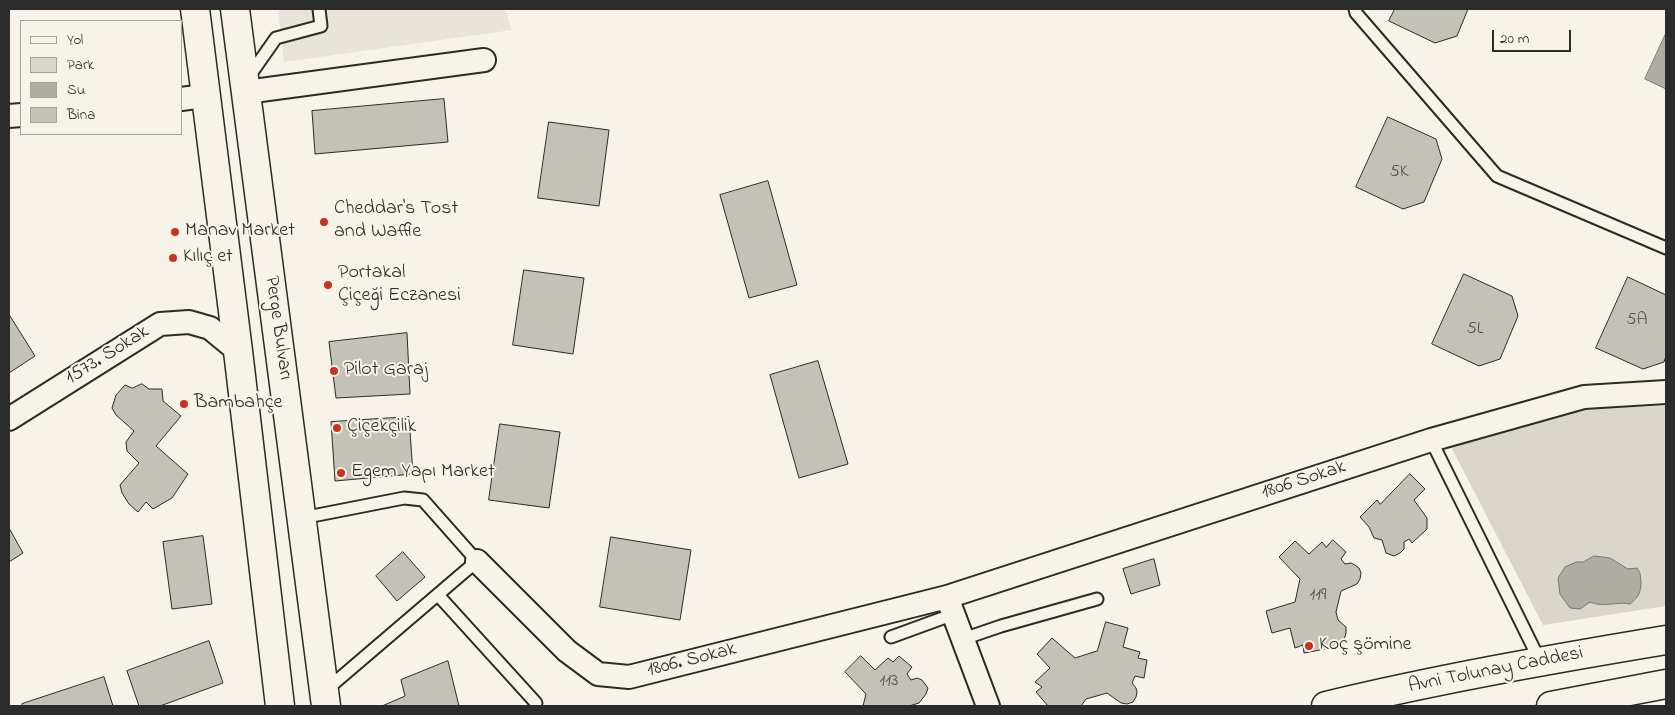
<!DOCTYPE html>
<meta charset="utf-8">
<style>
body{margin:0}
#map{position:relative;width:1675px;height:715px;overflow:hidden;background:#f7f3e8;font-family:"Indie Flower",sans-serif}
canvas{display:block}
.frame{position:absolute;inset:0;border:10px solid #2b2b2b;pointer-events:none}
.legend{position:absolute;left:20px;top:20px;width:162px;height:115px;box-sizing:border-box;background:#f7f3e8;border:1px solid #a5a39c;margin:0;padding:6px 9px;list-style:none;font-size:15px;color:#2b2b2b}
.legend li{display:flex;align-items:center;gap:10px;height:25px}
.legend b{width:25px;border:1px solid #a5a39c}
.scale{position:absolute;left:1492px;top:30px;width:79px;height:22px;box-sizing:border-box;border:2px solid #2b2b2b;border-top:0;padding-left:6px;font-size:15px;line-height:18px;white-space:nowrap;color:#2b2b2b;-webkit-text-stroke:4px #f7f3e8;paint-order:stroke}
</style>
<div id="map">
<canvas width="1675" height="715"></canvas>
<div class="frame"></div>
<ul class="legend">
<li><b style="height:6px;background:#f7f3e8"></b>Yol</li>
<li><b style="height:14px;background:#dad6cc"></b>Park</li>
<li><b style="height:14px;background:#afaca4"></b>Su</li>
<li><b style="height:14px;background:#c4c1b9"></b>Bina</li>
</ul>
<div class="scale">20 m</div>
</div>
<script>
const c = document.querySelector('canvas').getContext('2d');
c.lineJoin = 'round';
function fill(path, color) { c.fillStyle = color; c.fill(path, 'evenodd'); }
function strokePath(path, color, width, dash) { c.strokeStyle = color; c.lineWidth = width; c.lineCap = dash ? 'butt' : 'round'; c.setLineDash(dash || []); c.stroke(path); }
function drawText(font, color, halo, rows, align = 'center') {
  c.font = font + ' "Indie Flower",sans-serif'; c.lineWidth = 4; c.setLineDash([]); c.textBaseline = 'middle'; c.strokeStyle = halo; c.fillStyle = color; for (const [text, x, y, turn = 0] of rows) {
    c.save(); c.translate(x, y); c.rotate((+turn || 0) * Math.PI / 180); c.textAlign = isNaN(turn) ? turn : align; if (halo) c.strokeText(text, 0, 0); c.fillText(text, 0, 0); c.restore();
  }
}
const built = new Path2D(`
 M278,9H505L512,30L284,62Z`);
const green = new Path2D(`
 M1666,406V606L1543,625L1449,443L1581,409Z`);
const water = new Path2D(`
 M1666,33V89L1645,79Z
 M1594,556L1610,558L1628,569L1637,568C1641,573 1640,575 1641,581C1641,592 1639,597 1630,604C1617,601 1604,608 1590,602L1580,609L1570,608L1560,594L1558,578L1565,567L1576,562H1583Z`);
const building = new Path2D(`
 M1395,9H1468L1457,36L1435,43L1389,21Z
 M444,99L448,142L315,154L312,111Z
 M1388,117L1436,139L1442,159L1424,202L1403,209L1356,187Z
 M549,122L609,130L599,206L538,198Z
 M768,181L797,285L749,298L720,195Z
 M524,270L584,278L573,354L513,345Z
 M1464,274L1512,296L1518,316L1500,359L1479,366L1432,344Z
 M1628,277L1666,295V356L1664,362L1643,369L1596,348Z
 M10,316L35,356L9,373V317Z
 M407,333L410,394L336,398L329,342Z
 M818,361L848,464L799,478L770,375Z
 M142,384L149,389H162L163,401L181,416L156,446L188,474L172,498L153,509L146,502L138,512L129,504L122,493L120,485L139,463L127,451L126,442L134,431L116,415L112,408L116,395L125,385L132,388Z
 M409,417L413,474L335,481L331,422Z
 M500,424L560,432L549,508L489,500Z
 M1410,474L1425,489L1414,500L1427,518V529L1412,543L1409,539L1404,542V549L1400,553L1394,556L1386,553L1382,540L1374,538L1369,527L1360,517L1377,500L1380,504Z
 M9,528L23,553L9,562Z
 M203,536L212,604L172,609L163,542Z
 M611,537L691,550L680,620L600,607Z
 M1333,540L1346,552L1341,559L1345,564L1351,563L1355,565L1359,568L1361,573L1360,579L1357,584L1341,591L1336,612L1338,620L1346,627V633L1344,640L1336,647L1304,653L1303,645L1295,648L1290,628L1272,633L1266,611L1295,602L1300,579L1279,557L1295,541L1309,554L1322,542L1326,547Z
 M403,552L425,577L397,601L376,576Z
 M1154,559L1160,585L1131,594L1123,569Z
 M1106,622L1128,628L1123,647L1140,652L1138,658L1147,660L1144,678L1135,676L1132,683L1136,688L1137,692L1136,697L1133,702L1127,704L1121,703L1107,693L1086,699L1081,706H1048L1036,692L1042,687L1035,682L1050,668L1037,654L1052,638L1075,658L1097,651Z
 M209,641L223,683L160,706H139L127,671Z
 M861,656L875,670L888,658L893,662L899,656L912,667L907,674L911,680L917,678L922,680L928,688L926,694L919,703L909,706H863L866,694L845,672Z
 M448,661L459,706H382L405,696L401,680Z
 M104,677L113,706H22V704Z`);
const lane = new Path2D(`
 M1355,9L1356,13L1497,176L1666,248
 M248,78L276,38L321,26L319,9
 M1431,440L1540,661
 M302,518L404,498L423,500L477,561L326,690
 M438,595L536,703
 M891,637L954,614
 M963,639L1001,626L1097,599`);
const street = new Path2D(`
 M246,92L484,60
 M181,99L205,96
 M9,116L21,115
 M9,419L160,324L189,322L210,328L238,351
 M477,561L567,651L598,674L629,677L947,597L1431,440L1584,397L1666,392
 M947,597L988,706`);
const primary = new Path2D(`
 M195,9L238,351L280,706
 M235,9L326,706
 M1326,706C1438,679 1552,659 1666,640
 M1551,706L1666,684`);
const markers = [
 [324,222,5,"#c8321e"],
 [175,232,5,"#c8321e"],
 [173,258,5,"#c8321e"],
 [328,285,5,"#c8321e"],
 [334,371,5,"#c8321e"],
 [184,404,5,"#c8321e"],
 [337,428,5,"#c8321e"],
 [341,473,5,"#c8321e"],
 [1309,646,5,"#c8321e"]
];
const numberNames = [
 ["5K",1399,173],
 ["5A",1637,321],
 ["5L",1475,330],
 ["119",1318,596],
 ["113",889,682]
];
const poiNames = [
 ["Cheddar's Tost",334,210],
 ["and Waffle",334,233],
 ["Manav Market",185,232],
 ["Kılıç et",183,258],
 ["Portakal",338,274],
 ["Çiçeği Eczanesi",338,297],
 ["Pilot Garaj",344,371],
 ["Bambahçe",194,404],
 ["Çiçekçilik",347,428],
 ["Egem Yapı Market",351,473],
 ["Koç şömine",1319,646]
];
const streetNames = [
 ["Perge Bulvarı",277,328,82],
 ["1573. Sokak",108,356,-32],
 ["1806 Sokak",1304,481,-18],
 ["1806. Sokak",692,661,-14],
 ["Avni Tolunay Caddesi",1496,671,-11]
];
fill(built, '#e8e4da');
fill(green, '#dad6cc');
fill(water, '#afaca4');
strokePath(water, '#7a7874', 1);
fill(building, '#c4c1b9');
strokePath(building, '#2b2b2b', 1);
strokePath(lane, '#2b2b2b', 15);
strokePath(street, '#2b2b2b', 26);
strokePath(primary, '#2b2b2b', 31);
strokePath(lane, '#f7f3e8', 11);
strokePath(street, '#f7f3e8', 22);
strokePath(primary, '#f7f3e8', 28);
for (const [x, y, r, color] of markers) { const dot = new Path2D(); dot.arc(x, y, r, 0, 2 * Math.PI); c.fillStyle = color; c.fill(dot); strokePath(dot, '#f7f3e8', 2); }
drawText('18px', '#51504e', null, numberNames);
drawText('20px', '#2b2b2b', '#f7f3e8', poiNames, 'left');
drawText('20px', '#2b2b2b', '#f7f3e8', streetNames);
</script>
